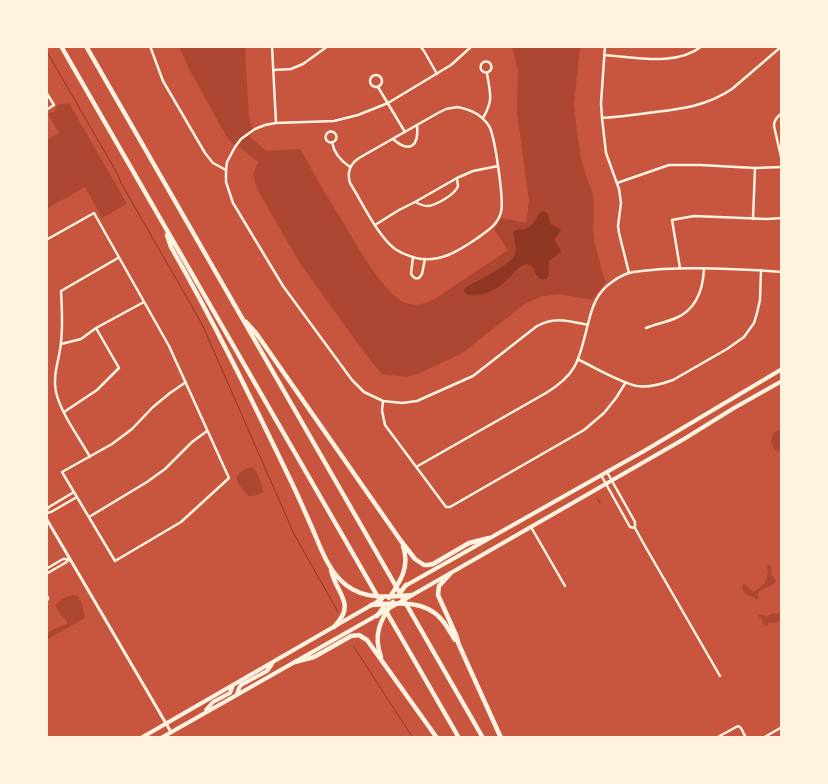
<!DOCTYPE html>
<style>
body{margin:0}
#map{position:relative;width:828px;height:784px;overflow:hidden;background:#c8553d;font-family:"Varela Round",sans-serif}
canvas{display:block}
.frame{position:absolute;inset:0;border:48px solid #fff3e0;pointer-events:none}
</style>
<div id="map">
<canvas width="828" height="784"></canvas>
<div class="frame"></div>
</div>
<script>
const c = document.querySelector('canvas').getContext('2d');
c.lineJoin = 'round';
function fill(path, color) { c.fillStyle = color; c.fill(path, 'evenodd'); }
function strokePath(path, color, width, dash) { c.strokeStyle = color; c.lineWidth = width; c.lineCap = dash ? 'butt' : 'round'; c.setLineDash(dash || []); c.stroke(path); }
const green = new Path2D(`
 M179,46H245L249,118L254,132L249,136L266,151L301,149C313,174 328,198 343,222C356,244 374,276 393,294C397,298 401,301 406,303C416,307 426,303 435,299L508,250L494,229L501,218L526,223L529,201L517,113V99L518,70L512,46H580L574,104L576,123L581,159L586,176L593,193L594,209L593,227L594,239L603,275L606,282L592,300L560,294L542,296L526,303L461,354L417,374L406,377L382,374L370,360L301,265L257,189L253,174L258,162L238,146L233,144L228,139L189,69Z
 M69,103L127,204L102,218L85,187L46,209V140L59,133L48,114L55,111L57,105Z
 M779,430L782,432V449L776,452L771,442L773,433Z
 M252,467C259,471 260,484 264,492L257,495L249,496C236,483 229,474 252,467Z
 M770,565L772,569L771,574L777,581L768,587L759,591L758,597L759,598L756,600L754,597L745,594L742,589L743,583L753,592L755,591L766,582L768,572L767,567L768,566Z
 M73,595L78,596L82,603L85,618L46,640V634L56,628L67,624V621L59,613L55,605C61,600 65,596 73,595Z
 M780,609L782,612V621H778L777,623H768V626L763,625L762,619L756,614L768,616L773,613L779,614Z`);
const water = new Path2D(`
 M544,211L548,214L550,224L559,228L561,230L554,240L560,249L561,252L549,261C547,269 554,281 540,279L536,275L532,266L527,264C517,266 514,274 506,281C497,290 478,299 466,294L464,291L466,287C476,282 511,264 515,255C517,247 514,239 513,232C518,228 520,230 525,229C533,227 536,218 540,212Z`);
const stream = new Path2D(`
 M46,50L118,175L121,183L202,324L294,534L338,612
 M597,498L600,503
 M354,647L413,738`);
const minor = new Path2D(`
 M150,46L163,81L205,153L213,163L226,170
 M272,46L276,123
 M420,46L424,51L437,74
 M472,46L451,65L388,103L358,115L334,121L276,123L265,125L255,129L241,139L235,147L227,162L226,170V182L233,203L283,286L352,380L364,392L383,401L402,403L417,401L473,376L537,326C555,316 569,321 588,325
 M605,46L601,103L602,118L606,153L619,189L621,203L618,226L619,233L629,273
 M604,55C635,57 676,67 702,46
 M480.5 67a5.5 5.5 0 1 1 11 0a5.5 5.5 0 1 1-11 0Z
 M274,70L291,69L303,64L328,46
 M370 81a6 6 0 1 1 12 0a6 6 0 1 1-12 0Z
 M378,87L405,132
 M46,92L54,105L46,110
 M457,107C469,109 482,115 489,126C495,136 504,200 501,212C498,225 486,232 476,239C457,252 439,263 416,258C409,256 401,253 395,249C377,235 362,202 350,183C347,173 350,164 359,158L438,113L446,109Z
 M782,113C777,117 774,120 774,126L782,161
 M483,118C494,99 490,94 487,73
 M602,118C617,117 633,115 648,113C679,109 705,107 732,89L782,46
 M325.5 137a5.5 5.5 0 1 1 11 0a5.5 5.5 0 1 1-11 0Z
 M393,139C410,154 419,146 417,125
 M332,142C334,154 341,161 350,167
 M617,183L669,165H700L755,168L782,167
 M415,202C419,204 423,206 427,206C435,206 456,194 458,186C458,184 457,181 457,178
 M753,219L755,168
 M375,225L399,210L415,202L457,178L473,171L498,166
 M46,240L94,213L169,346L229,478L181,522L115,561L62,472L112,444L132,429L153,407L170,393L186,382
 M413,257L411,274C414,278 415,279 419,278L422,274L425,259
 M680,268L672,220L694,216L767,219L782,218
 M646,328C656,324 667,322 676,318C697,309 703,289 704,269
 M61,344L81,339L96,328L144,302
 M579,360C596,368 619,382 637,386C649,388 662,384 673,380L727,349L744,337L754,323L757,313L760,300L761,270
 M383,401L382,411L385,425L446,507H450L584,430L604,413L616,398L626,382
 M64,412L97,390L119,368L96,328
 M90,457C79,437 61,414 56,392C52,375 60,358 61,342C63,325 62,308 61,291L118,258
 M416,467L546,393C579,373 579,358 588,324C592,307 597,292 612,282C617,278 623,275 629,273C640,270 652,270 663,269C703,267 742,269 782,272
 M607,472L635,522V528
 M601,475L630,527L635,528L645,546L720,676
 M46,510L49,507L74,492
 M46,513L51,512L77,497
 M89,517L147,482L165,469L192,442L207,431
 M531,527L565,586
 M46,569L63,559H68
 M46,574L65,563L70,559
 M46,593L48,599L46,601
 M716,738L738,726L741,728L746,738
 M763,738L782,727`);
const tertiary = new Path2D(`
 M46,518L171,732`);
const primary = new Path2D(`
 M405,586L644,451L782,369
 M237,694L239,688L241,685L267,671L272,664
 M206,710L213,702L230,693L233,685
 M141,738L382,599
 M161,738L388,609L684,439L734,408L782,381`);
const motorway = new Path2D(`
 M61,46L459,738
 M86,46L483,738
 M167,235L171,247C214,322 251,398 288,475C297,493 305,512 313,530C321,549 329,572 346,585C365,600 390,597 412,595
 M246,322L256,333L401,541L415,559L424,565H428L433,564L469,543L489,538
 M331,570C337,596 357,603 334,627
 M450,574L439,586L438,595L456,635L459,645L501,738
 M399,594L406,585
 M389,598C401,581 410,566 403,546
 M371,605C395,603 425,599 442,620C447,626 451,633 455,640
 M377,616L385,605
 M381,657C373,635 380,620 393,602
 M295,662L314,657L351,636L359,635L367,640L437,738`);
fill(green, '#ae4732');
fill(water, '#8f3625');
strokePath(stream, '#8f3625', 1);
strokePath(minor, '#fff3e0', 2.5);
strokePath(tertiary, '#fff3e0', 3);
strokePath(primary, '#fff3e0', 4);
strokePath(motorway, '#fff3e0', 4.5);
</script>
